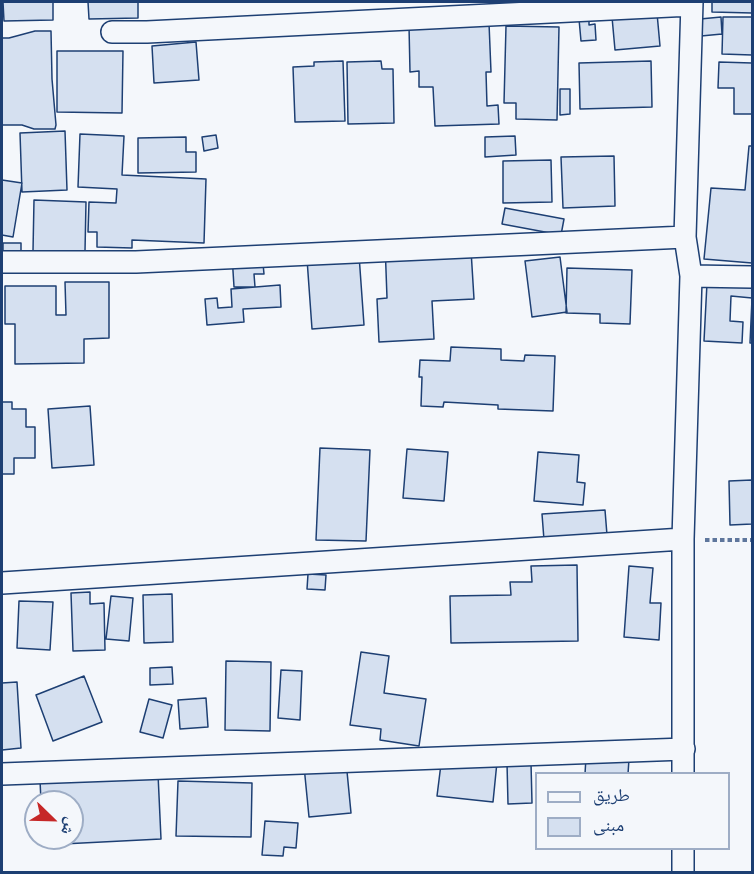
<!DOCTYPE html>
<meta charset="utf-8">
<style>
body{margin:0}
#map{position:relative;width:754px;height:874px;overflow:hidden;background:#f4f7fb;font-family:Cabin,"Noto Naskh Arabic",sans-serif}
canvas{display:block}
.frame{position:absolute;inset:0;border:3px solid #1d3f73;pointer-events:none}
.legend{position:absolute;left:535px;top:772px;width:195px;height:78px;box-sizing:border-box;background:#f4f7fb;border:2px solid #9eadc5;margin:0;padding:8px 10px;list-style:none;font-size:18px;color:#1d3f73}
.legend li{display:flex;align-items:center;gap:12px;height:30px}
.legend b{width:30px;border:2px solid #9eadc5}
.north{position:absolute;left:24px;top:790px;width:60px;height:60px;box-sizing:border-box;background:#f4f7fb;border:2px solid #9eadc5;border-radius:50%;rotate:113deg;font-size:16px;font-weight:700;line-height:24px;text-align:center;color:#1d3f73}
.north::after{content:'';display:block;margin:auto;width:21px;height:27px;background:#c62828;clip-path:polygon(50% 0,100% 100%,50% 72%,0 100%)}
</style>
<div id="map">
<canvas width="754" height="874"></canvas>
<div class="frame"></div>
<ul class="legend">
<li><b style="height:8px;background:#f4f7fb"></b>طريق</li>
<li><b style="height:16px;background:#d5e0f0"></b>مبنى</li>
</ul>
<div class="north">ش</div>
</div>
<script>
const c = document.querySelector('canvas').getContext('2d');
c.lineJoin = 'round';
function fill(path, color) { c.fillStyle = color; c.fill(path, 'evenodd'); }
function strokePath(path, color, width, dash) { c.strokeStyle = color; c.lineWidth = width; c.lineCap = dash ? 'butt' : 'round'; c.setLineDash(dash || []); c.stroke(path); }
const building = new Path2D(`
 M3,2H53V20L4,21Z
 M88,2H138V18L89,19Z
 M712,2H752V13L712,12Z
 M657,13L660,46L615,50L612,17Z
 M721,17L722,34L701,36L700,19Z
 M723,17H752V55L722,54Z
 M589,18V25L595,24L596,40L581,41L579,19Z
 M489,23L491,72H486L487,106L498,105L499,124L435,126L433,87H419V71L410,72L409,26Z
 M506,26L559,27L557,120L516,119V103H504Z
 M35,31H51L52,79L56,125L55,129H34L22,125H2V38H9Z
 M196,42L199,80L154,83L152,46Z
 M57,51H123L122,113L57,112Z
 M343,61L345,121L295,122L293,67L314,66V62Z
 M381,61L382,69H393L394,123L348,124L347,62Z
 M651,61L652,107L580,109L579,63Z
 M719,62L752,63V114H734V88H718Z
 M560,89H570V114L560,115Z
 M65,131L67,190L22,192L20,133Z
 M80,134L124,136L122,175L206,179L204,243L132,240V248L97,247V232H88L89,202L116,203L117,189L78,187Z
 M216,135L218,148L204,151L202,137Z
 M515,136L516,155L485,157V137Z
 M186,137V152H196V172L138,173V138Z
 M749,146H752V263L704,259L711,188L745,190Z
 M614,156L615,206L563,208L561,157Z
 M551,160L552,202L503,203V161Z
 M2,180L22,183L13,237L2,235Z
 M34,200L86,202L85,251H33Z
 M505,208L564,219L561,235L502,224Z
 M358,241L364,325L312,329L306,245Z
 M3,243H21V255H3Z
 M385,243L471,250L474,299L432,301L434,339L379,342L377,299L387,298Z
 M262,253L264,274H254L255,287H234L232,255Z
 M560,257L567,312L532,317L525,261Z
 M567,268L632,270L630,324L600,323V314L566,313Z
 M65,282H109V338L84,339V363L15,364V324H5V286H56V315H66Z
 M707,283L752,286V298L731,296L730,321L743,322L742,343L704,341Z
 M280,285L281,307L243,309L244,322L207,325L205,299L217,298L218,308L232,307L231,289Z
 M752,299V343H750Z
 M451,347L501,349V360L524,361L525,355L555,356L553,411L498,409V405L444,402L443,407L421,406L422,377H419L420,360L450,361Z
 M2,402H12V409H26V427H35V458H14V474H2Z
 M90,406L94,465L52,468L48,409Z
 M320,448L370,450L366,541L316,540Z
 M407,449L448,452L444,501L403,498Z
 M538,452L579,455L577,482L585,483L583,505L534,501Z
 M752,480V524L730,525L729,481Z
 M605,510L607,535L544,540L542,514Z
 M577,565L578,641L451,643L450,596L511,595L510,582H532L531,566Z
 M629,566L653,568L650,603H661L659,640L624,637Z
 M308,574L326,575L325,590L307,589Z
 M90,592V604L104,603L105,650L73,651L71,593Z
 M172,594L173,642L144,643L143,595Z
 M111,596L133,598L129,641L106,639Z
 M19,601L53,602L50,650L17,648Z
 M361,652L389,656L384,693L426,699L419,746L380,740L381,729L350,725Z
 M226,661L271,662L270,731L225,730Z
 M172,667L173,684L150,685V668Z
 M281,670L302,671L300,720L278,718Z
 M84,676L102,722L53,741L36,695Z
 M17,682L21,748L2,750V683Z
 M206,698L208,727L180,729L178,700Z
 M149,699L172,705L163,738L140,732Z
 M442,756L497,762L493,802L437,796Z
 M586,757L629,759L628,774H585Z
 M346,761L351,813L309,817L304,766Z
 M507,763H531L532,803L508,804Z
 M158,774L161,839L43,845V838H72V802H41L40,780Z
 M178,781L252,783L251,837L176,836Z
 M265,821L298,823L296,848L284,847L283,856L262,855Z`);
const path = new Path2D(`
 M705,540H752`);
const street = new Path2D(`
 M112,32H147L691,5
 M2,262H136L685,237
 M691,276L752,277
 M2,583L683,539
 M2,774L684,749
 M683,774V539L691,276L685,237L692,2
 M683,872V848`);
fill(building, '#d5e0f0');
strokePath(building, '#1d3f73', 1.5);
strokePath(street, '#1d3f73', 24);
strokePath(path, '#5e769c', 4, [4.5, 3]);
strokePath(street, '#f4f7fb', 21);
</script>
